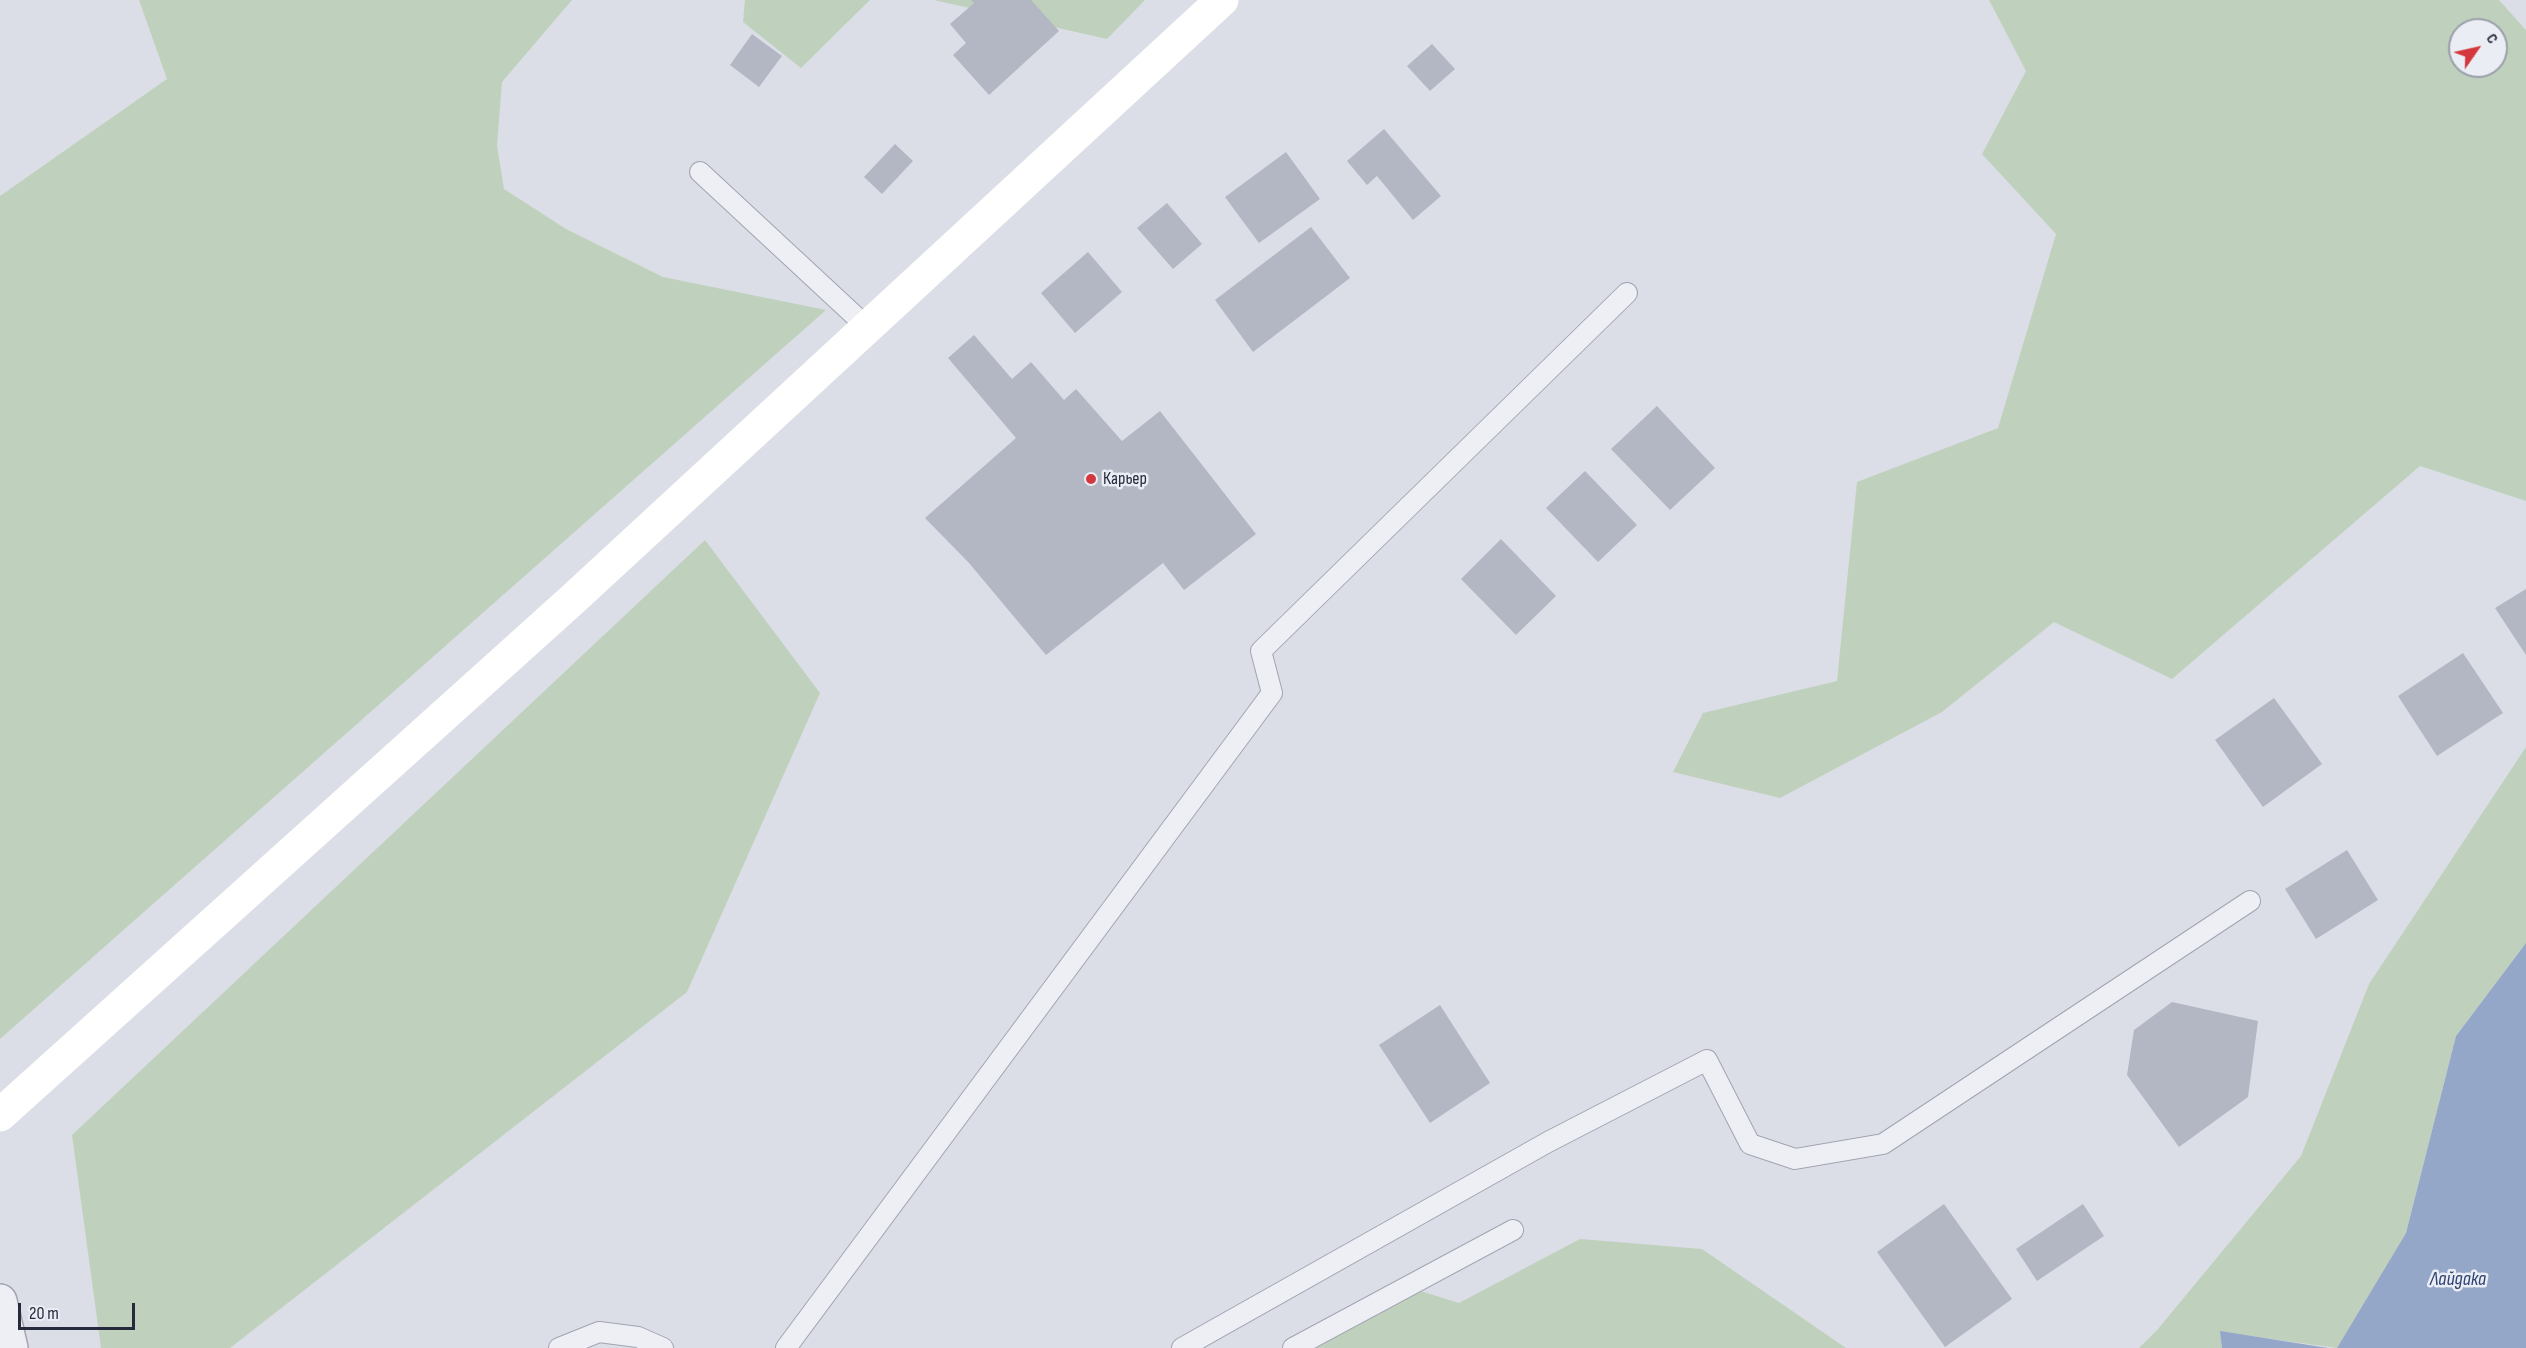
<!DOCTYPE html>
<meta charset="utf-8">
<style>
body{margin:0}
#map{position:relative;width:2526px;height:1348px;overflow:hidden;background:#dbdee7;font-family:"Sofia Sans Condensed",sans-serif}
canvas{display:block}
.north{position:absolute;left:2448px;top:18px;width:60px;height:60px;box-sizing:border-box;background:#eaedf4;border:2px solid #9b9fab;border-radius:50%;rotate:56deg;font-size:16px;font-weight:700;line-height:24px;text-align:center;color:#252a3d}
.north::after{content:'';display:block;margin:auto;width:21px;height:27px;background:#d4383c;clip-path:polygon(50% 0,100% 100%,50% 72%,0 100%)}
.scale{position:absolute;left:18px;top:1303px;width:117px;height:27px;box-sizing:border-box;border:3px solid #252a3d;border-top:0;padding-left:8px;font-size:18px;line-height:21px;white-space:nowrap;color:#252a3d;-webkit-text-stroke:4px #eaedf4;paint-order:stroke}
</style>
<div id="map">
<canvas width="2526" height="1348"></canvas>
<div class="north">С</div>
<div class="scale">20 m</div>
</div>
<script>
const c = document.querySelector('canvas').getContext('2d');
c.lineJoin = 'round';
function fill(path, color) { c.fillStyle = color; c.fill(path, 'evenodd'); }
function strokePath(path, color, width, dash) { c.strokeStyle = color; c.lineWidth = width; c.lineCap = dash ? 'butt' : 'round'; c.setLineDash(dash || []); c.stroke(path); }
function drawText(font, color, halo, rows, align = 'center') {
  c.font = font + ' "Sofia Sans Condensed",sans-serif'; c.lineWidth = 5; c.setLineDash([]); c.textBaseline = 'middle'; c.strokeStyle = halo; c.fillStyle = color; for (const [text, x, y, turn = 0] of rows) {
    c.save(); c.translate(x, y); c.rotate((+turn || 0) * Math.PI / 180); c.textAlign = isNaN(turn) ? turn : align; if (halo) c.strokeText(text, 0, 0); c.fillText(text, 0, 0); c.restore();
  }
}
const green = new Path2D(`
 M139,0H572L502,82L497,146L504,189L566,229L663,277L826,310L0,1039V196L167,79Z
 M745,0H870L801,68L743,22Z
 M934,0H1145L1107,39Z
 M1989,0H2499L2526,30V501L2420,466L2172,679L2054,622L1942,712L1780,798L1673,772L1703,713L1837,681L1857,482L1998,428L2056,234L1982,154L2026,71ZM2460,30H2496V66H2460Z
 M705,540L820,693L687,992L230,1348H101L72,1135Z
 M2526,747V943L2456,1036L2406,1233L2337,1348L2221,1332L2222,1348H2139L2158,1329L2301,1156L2369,984Z
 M1580,1239L1702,1249L1846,1348H1295L1398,1284L1459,1303Z`);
const water = new Path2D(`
 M2526,943V1348H2337L2406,1233L2456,1036Z
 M2220,1331L2328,1348H2222Z`);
const building = new Path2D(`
 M971,0H1031L1059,31L989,95L953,55L966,43L950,24L974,3Z
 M752,34L782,56L759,87L730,65Z
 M1432,44L1455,69L1430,91L1407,66Z
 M1384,129L1441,196L1413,220L1377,176L1367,185L1347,161Z
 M895,144L913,161L882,194L864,177Z
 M1286,152L1320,199L1259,243L1225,197Z
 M1167,203L1202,244L1173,269L1137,228Z
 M1311,227L1350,278L1253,352L1215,300Z
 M1088,252L1122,292L1075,333L1041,293Z
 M974,335L1012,379L1031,362L1064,400L1076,389L1122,441L1160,411L1256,534L1184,590L1163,563L1046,655L969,563L925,518L1016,438L948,358Z
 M1657,406L1715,468L1670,510L1611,449Z
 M1585,471L1637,525L1598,562L1546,508Z
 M1501,539L1556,596L1516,635L1461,579Z
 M2526,589V655L2495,608Z
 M2463,653L2503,713L2437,756L2398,696Z
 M2274,698L2322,764L2263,807L2215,740Z
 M2347,850L2378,900L2316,939L2285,889Z
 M2172,1002L2258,1021L2248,1097L2179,1147L2127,1075L2134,1030Z
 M1440,1005L1490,1083L1430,1123L1379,1045Z
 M1944,1204L2012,1299L1945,1347L1877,1252Z
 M2083,1204L2104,1236L2037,1281L2016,1249Z`);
const service = new Path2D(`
 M700,172L867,327
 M559,1348L599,1332L638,1337L663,1348
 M786,1348L1272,693L1261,651L1627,293
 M1182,1348L1548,1142L1707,1060L1750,1144L1795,1159L1883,1144L2250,901
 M1293,1348L1513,1230`);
const minor = new Path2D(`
 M0,1301L11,1348`);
const secondary = new Path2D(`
 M0,1115L572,600L1222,0`);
const markers = [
 [1091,479,6,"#d4383c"]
];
const poiNames = [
 ["Карьер",1103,479]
];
const waterNames = [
 ["Лайдака",2458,1280]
];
fill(green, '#bfd1bc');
fill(water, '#94a7c9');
fill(building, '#b2b7c3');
strokePath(service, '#a1a4b1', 22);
strokePath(minor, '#a1a4b1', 36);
strokePath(service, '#eeeff5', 20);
strokePath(minor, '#eeeff5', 33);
strokePath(secondary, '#fff', 33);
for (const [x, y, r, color] of markers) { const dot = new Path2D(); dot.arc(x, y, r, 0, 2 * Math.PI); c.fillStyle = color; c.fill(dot); strokePath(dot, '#eaedf4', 2); }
drawText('18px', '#252a3d', '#eaedf4', poiNames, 'left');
drawText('italic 20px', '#2d4373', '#eaedf4', waterNames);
</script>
